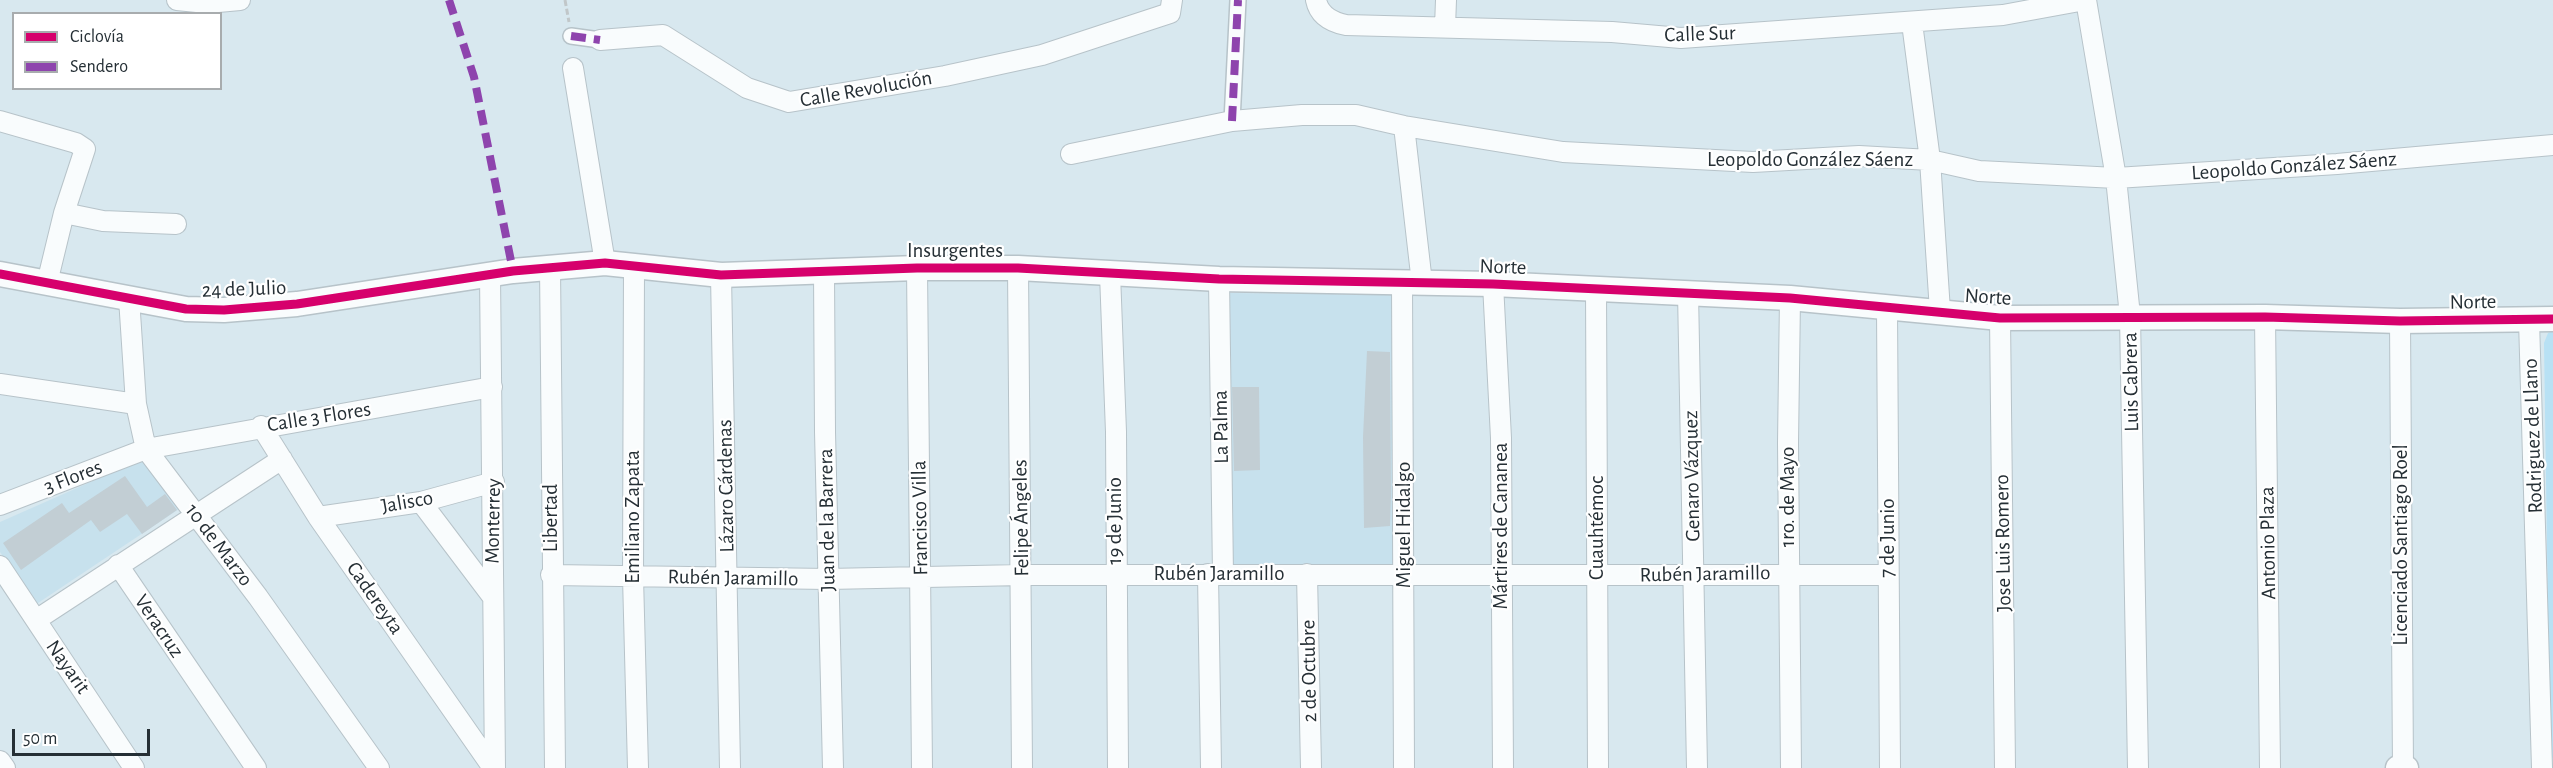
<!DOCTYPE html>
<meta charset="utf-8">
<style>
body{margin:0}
#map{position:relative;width:2553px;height:768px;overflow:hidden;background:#d8e8ef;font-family:"Alegreya Sans",sans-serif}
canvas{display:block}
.legend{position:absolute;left:12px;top:12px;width:210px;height:78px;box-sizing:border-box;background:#fff;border:2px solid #a8acae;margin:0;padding:8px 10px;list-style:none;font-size:18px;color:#252f35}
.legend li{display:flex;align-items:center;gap:12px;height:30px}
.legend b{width:30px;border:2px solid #a8acae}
.scale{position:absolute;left:12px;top:729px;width:138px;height:27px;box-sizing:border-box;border:3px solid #252f35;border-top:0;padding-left:8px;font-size:18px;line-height:21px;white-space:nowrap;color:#252f35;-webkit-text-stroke:4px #fff;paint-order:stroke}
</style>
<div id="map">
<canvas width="2553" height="768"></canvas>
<ul class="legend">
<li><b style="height:8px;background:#d6006c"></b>Ciclovía</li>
<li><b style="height:8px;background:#8e44ad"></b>Sendero</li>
</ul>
<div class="scale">50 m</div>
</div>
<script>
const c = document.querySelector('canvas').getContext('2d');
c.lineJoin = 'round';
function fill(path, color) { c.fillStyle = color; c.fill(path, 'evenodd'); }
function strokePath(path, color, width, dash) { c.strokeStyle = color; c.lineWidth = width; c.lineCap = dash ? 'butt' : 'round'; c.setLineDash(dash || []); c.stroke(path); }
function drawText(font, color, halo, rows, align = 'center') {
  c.font = font + ' "Alegreya Sans",sans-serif'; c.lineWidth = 4.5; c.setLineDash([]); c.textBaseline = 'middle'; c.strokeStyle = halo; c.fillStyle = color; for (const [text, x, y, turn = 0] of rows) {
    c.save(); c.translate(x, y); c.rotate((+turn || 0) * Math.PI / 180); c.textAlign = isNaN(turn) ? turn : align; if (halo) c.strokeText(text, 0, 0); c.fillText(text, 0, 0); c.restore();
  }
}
const built = new Path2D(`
 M1230,293L1396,295V570L1231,569Z
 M145,458L182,507L35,605L0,552V522Z`);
const green = new Path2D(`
 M2553,331V759L2550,751L2544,343L2548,333Z`);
const building = new Path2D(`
 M1367,351L1390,352L1391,496L1390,526L1364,528L1363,437Z
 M1232,387H1259L1260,470L1234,471Z
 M125,476L147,507L165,494L177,510L142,534L127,514L100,532L91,520L21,570L3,543L62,503L69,513Z`);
const path = new Path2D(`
 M565,0L569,22`);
const pedestrian = new Path2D(`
 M571,36L600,40
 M1232,121L1238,0`);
const minor = new Path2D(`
 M177,0L207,3L240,0
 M1316,0C1319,15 1331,22 1346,25L1612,32L1681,38L2003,15L2085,0
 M2086,0L2116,178L2130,316L2138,768
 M1912,23L1930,160L1940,311
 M1445,27L1446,0
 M600,40L663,35L747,88L789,102L945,76L1042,55L1170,13L1172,0
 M573,68L605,263
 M0,121L76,143L85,149L64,213L47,283
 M1404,126L1422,283
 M1071,154L1232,121L1302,115H1356L1404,126L1563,152L1753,162L1859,156L1930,160L1979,171L2116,178L2337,164L2553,145
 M64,213L103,221L176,224
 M634,266L633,577L638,768
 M550,267L555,768
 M917,268L922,768
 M1018,268L1022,768
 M824,272L825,432L833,768
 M1110,274L1116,432L1118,768
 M490,275L495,768
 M721,275L730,768
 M1219,279L1223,575
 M1402,282L1404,768
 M1493,284L1501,438L1503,768
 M1596,288L1598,768
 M1688,292L1697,768
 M129,298L136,404L146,449L258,597L379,768
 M1790,298L1788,443L1791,768
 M1887,309L1890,768
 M2265,317L2270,768
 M2000,318L2005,768
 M2529,320L2542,768
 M2400,321L2403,768
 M0,384L136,404
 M261,426L318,517L493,768
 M421,502L492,596
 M0,505L146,449L492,387
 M318,517L421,502L494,482
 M118,565L256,768
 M0,566L134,768
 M1208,574L1211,768
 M1307,574L1311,768
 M551,575L828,579L1022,575H1888
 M36,620L282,459
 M0,761L5,768`);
const tertiary = new Path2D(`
 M0,274L186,309L224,310L297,304L513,271L605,263L721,275L917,268H1018L1219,279L1493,284L1790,298L2000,318L2265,317L2400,321L2553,319
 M2398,768H2406`);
const quiet = new Path2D(`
 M449,0L474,77L513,271
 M571,36L600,40
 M1232,121L1238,0`);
const cycleway = new Path2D(`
 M0,274L186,309L224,310L297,304L513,271L605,263L721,275L917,268H1018L1219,279L1493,284L1790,298L2000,318L2265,317L2400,321L2553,319`);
const streetNames = [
 ["Calle Sur",1700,34,-2],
 ["Calle Revolución",866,89,-10],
 ["Leopoldo González Sáenz",1810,160],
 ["Leopoldo González Sáenz",2294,166,-4],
 ["Insurgentes",955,251],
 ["Norte",1503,267,2],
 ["24 de Julio",244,289,-2],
 ["Norte",1988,297,4],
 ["Norte",2473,302,-1],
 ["Luis Cabrera",2131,382,-91],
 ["Calle 3 Flores",319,417,-9],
 ["La Palma",1221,427,-91],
 ["Rodriguez de Llano",2533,436,-92],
 ["Genaro Vázquez",1692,476,-91],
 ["3 Flores",73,477,-21],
 ["Lázaro Cárdenas",726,486,-91],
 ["1ro. de Mayo",1788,497,-90],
 ["Jalisco",407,502,-10],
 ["Emiliano Zapata",633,517,-90],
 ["Libertad",551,518,-90],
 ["Francisco Villa",920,518,-91],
 ["Felipe Ángeles",1021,518,-91],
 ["Juan de la Barrera",827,520,-91],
 ["Monterrey",493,521,-89],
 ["19 de Junio",1115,521,-90],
 ["Miguel Hidalgo",1404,525,-90],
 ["Mártires de Cananea",1501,526,-90],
 ["Cuauhtémoc",1597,528,-90],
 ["7 de Junio",1888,538,-90],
 ["Jose Luis Romero",2003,543,-91],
 ["Antonio Plaza",2268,543,-91],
 ["10 de Marzo",219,545,53],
 ["Licenciado Santiago Roel",2401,545,-90],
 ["Rubén Jaramillo",1219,574],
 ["Rubén Jaramillo",1705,574,-1],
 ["Rubén Jaramillo",733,578,1],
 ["Cadereyta",375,598,55],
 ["Veracruz",159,626,56],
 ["Nayarit",68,667,55],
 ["2 de Octubre",1309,671,-91]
];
fill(built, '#c7e1ed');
fill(green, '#b8e1f4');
fill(building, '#c2ced4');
strokePath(pedestrian, '#b7c3c9', 18);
strokePath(minor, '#b7c3c9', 22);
strokePath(tertiary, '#b7c3c9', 27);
strokePath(path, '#c1c7c9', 3, [6, 3]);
strokePath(pedestrian, '#f9fcfd', 15);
strokePath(minor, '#f9fcfd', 20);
strokePath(tertiary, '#f9fcfd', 24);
strokePath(quiet, '#8e44ad', 8, [15, 8]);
strokePath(cycleway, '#d6006c', 9);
drawText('21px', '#252f35', '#fff', streetNames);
</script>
